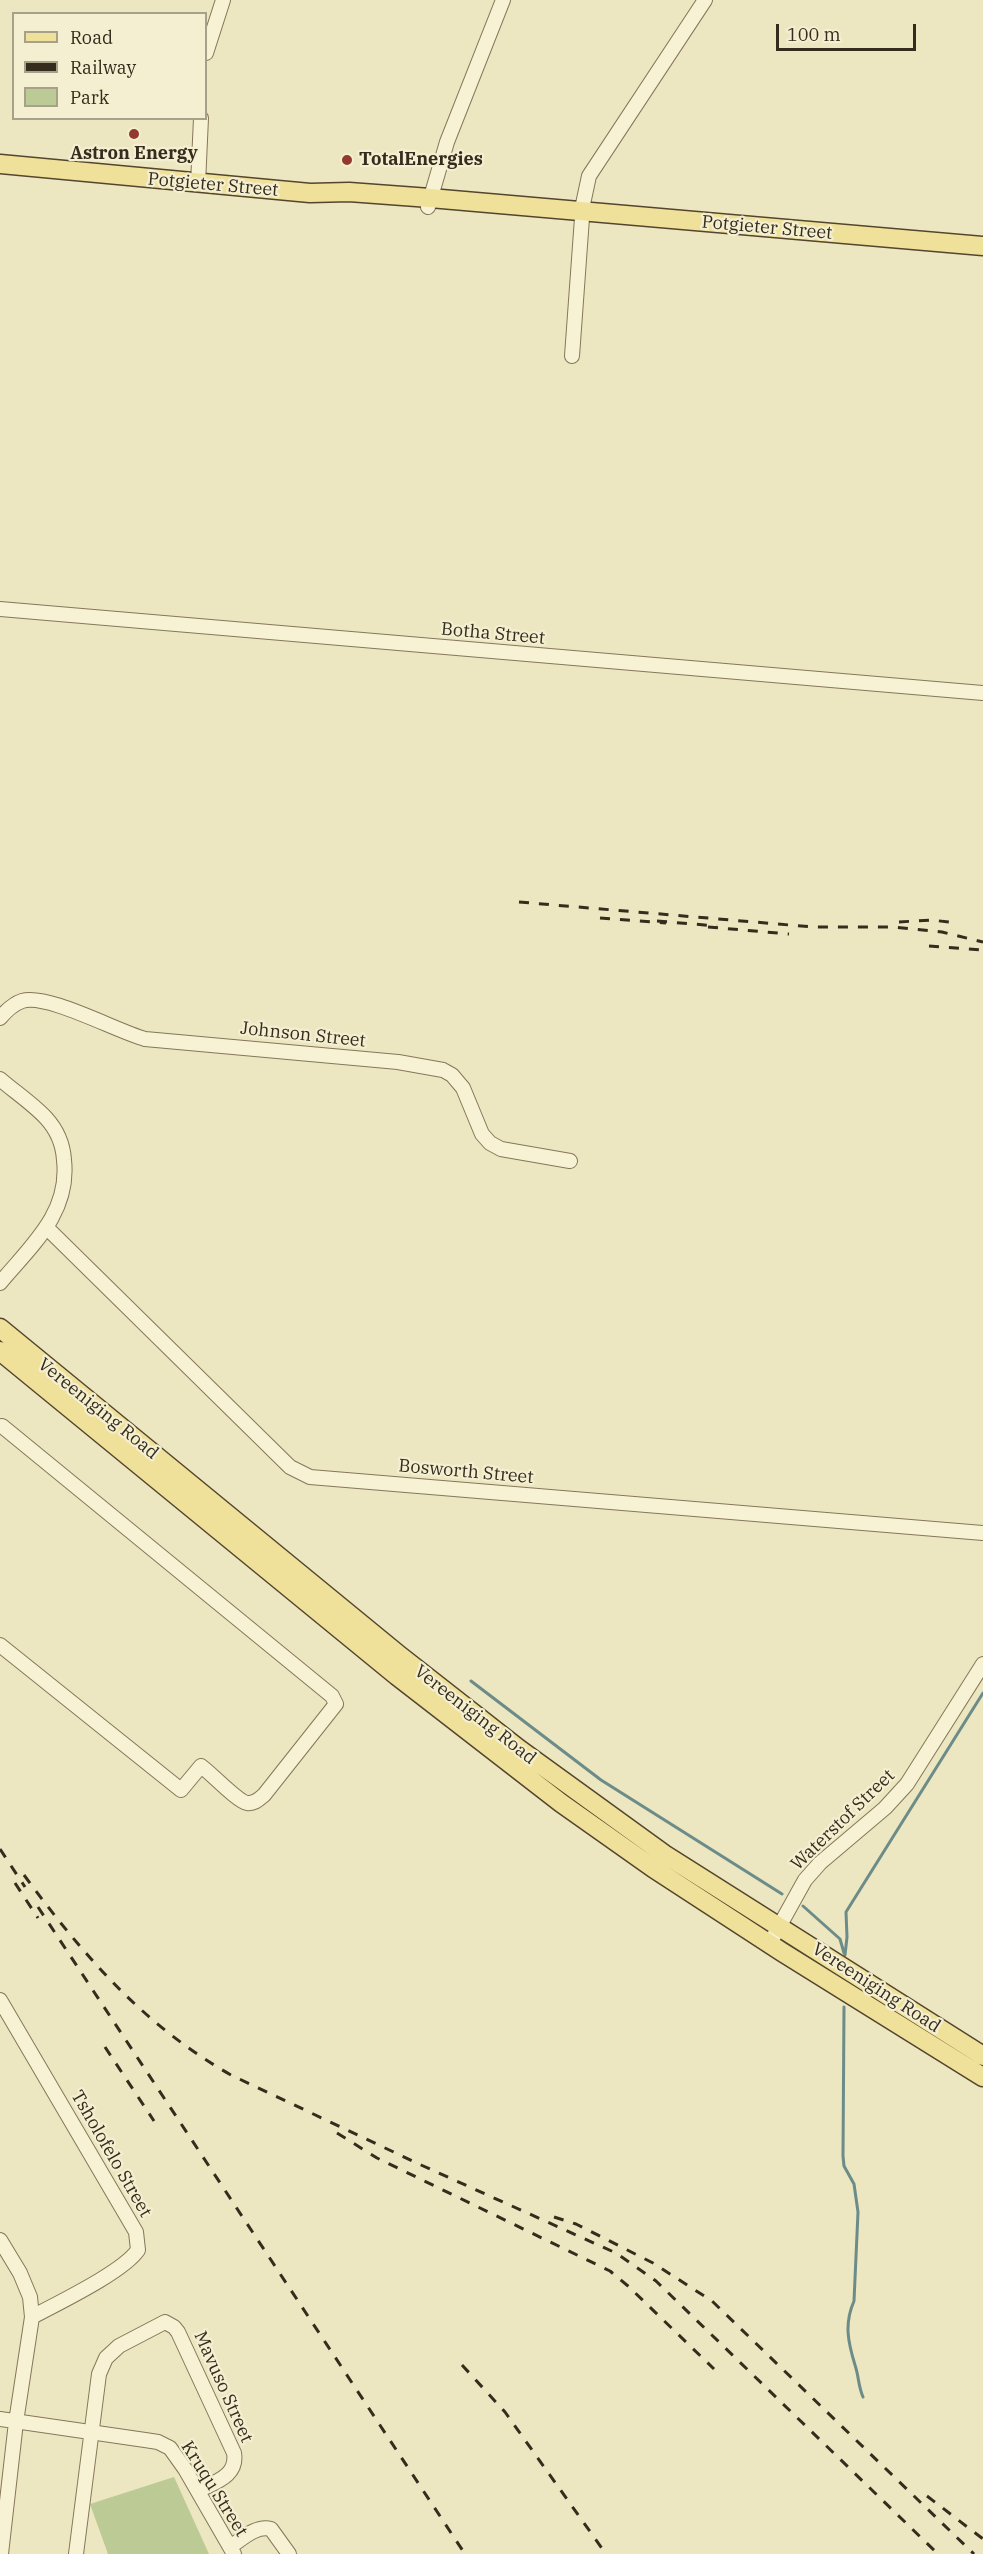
<!DOCTYPE html>
<style>
body{margin:0}
#map{position:relative;width:983px;height:2554px;overflow:hidden;background:#ece6c1;font-family:"IBM Plex Serif",serif}
canvas{display:block}
.legend{position:absolute;left:12px;top:12px;width:195px;height:108px;box-sizing:border-box;background:#f4efd1;border:2px solid #a8a189;margin:0;padding:8px 10px;list-style:none;font-size:18px;color:#352c1d}
.legend li{display:flex;align-items:center;gap:12px;height:30px}
.legend b{width:30px;border:2px solid #a8a189}
.scale{position:absolute;left:776px;top:24px;width:140px;height:27px;box-sizing:border-box;border:3px solid #352c1d;border-top:0;padding-left:8px;font-size:18px;line-height:21px;white-space:nowrap;color:#352c1d;-webkit-text-stroke:4px #f4efd1;paint-order:stroke}
</style>
<div id="map">
<canvas width="983" height="2554"></canvas>
<ul class="legend">
<li><b style="height:8px;background:#efe19a"></b>Road</li>
<li><b style="height:8px;background:#352c1d"></b>Railway</li>
<li><b style="height:16px;background:#bcca96"></b>Park</li>
</ul>
<div class="scale">100 m</div>
</div>
<script>
const c = document.querySelector('canvas').getContext('2d');
c.lineJoin = 'round';
function fill(path, color) { c.fillStyle = color; c.fill(path, 'evenodd'); }
function strokePath(path, color, width, dash) { c.strokeStyle = color; c.lineWidth = width; c.lineCap = dash ? 'butt' : 'round'; c.setLineDash(dash || []); c.stroke(path); }
function drawText(font, color, halo, rows, align = 'center') {
  c.font = font + ' "IBM Plex Serif",serif'; c.lineWidth = 4.5; c.setLineDash([]); c.textBaseline = 'middle'; c.strokeStyle = halo; c.fillStyle = color; for (const [text, x, y, turn = 0] of rows) {
    c.save(); c.translate(x, y); c.rotate((+turn || 0) * Math.PI / 180); c.textAlign = isNaN(turn) ? turn : align; if (halo) c.strokeText(text, 0, 0); c.fillText(text, 0, 0); c.restore();
  }
}
const green = new Path2D(`
 M174,2477L209,2554H108L90,2504Z`);
const stream = new Path2D(`
 M471,1681L601,1780L782,1894
 M803,1906L840,1939L844,1953
 M845,1955L847,1937L846,1912L983,1693
 M844,2007L843,2156L844,2166L854,2184L858,2212L854,2301C844,2324 848,2342 855,2365C859,2377 858,2385 863,2397`);
const minor = new Path2D(`
 M206,53L223,0
 M198,184L201,118
 M428,207L447,142L503,0
 M572,356L583,204L589,176L705,0
 M0,609L983,693
 M0,1018C6,1011 13,1004 22,1001C47,993 116,1031 145,1039L398,1062L443,1070L452,1075L463,1088L482,1134L490,1143L501,1149L570,1161
 M0,1079C15,1092 33,1104 46,1118C57,1130 63,1144 64,1160C70,1213 31,1246 0,1283
 M46,1227L290,1467L310,1477L983,1533
 M0,1645L181,1790L201,1766C211,1773 237,1801 247,1803C255,1804 259,1799 264,1795L336,1704L332,1696L2,1426
 M770,1943L805,1880L820,1863L885,1808L907,1784L983,1664
 M0,2000L136,2232L138,2250C123,2272 58,2303 32,2317
 M0,2240L20,2273L30,2297L32,2317L16,2422L1,2554
 M0,2419L145,2440L158,2442L170,2448L185,2469L234,2554
 M230,2547C242,2539 256,2525 271,2529L289,2554
 M76,2554L99,2374L106,2358L119,2346L165,2322L174,2327L178,2332L234,2453C238,2476 215,2482 198,2491`);
const major = new Path2D(`
 M0,164L310,193L349,192L430,198L983,246
 M0,1328L399,1655L519,1749L664,1854L983,2056
 M0,1351L397,1676L561,1803L653,1868L782,1952L983,2077`);
const rail = new Path2D(`
 M519,902L813,927H892L942,932L983,942
 M600,918L666,923
 M657,921L717,926
 M899,922L931,920L958,923
 M708,927L789,934
 M929,946L983,950
 M0,1849L25,1887
 M24,1875C83,1955 143,2025 231,2075L421,2165L616,2253L656,2281L938,2554
 M15,1883L38,1918
 M38,1907L465,2554
 M105,2047L154,2121
 M337,2133L377,2158L610,2271L628,2286L714,2369
 M554,2217L576,2224L653,2263L712,2301L974,2554
 M462,2365L505,2412L606,2554
 M927,2496L983,2539`);
const markers = [
 [134,134,6,"#923a2c"],
 [347,160,6,"#923a2c"]
];
const poiNames = [
 ["Astron Energy",134,154],
 ["TotalEnergies",359,160,"left"]
];
const streetNames = [
 ["Potgieter Street",213,185,5],
 ["Potgieter Street",767,228,5],
 ["Botha Street",493,634,5],
 ["Johnson Street",303,1035,6],
 ["Vereeniging Road",98,1409,39],
 ["Bosworth Street",466,1472,5],
 ["Vereeniging Road",475,1715,38],
 ["Waterstof Street",843,1820,-44],
 ["Vereeniging Road",876,1988,33],
 ["Tsholofelo Street",111,2154,60],
 ["Mavuso Street",223,2387,66],
 ["Kruqu Street",214,2489,58]
];
fill(green, '#bcca96');
strokePath(stream, '#6b8c89', 3);
strokePath(minor, '#85775a', 16);
strokePath(major, '#53452e', 21);
strokePath(minor, '#f7f2d4', 14);
strokePath(major, '#efe19a', 18);
strokePath(rail, '#352c1d', 3, [10, 10]);
for (const [x, y, r, color] of markers) { const dot = new Path2D(); dot.arc(x, y, r, 0, 2 * Math.PI); c.fillStyle = color; c.fill(dot); strokePath(dot, '#f4efd1', 2); }
drawText('bold 18px', '#352c1d', '#f4efd1', poiNames);
drawText('18px', '#352c1d', '#f4efd1', streetNames);
</script>
